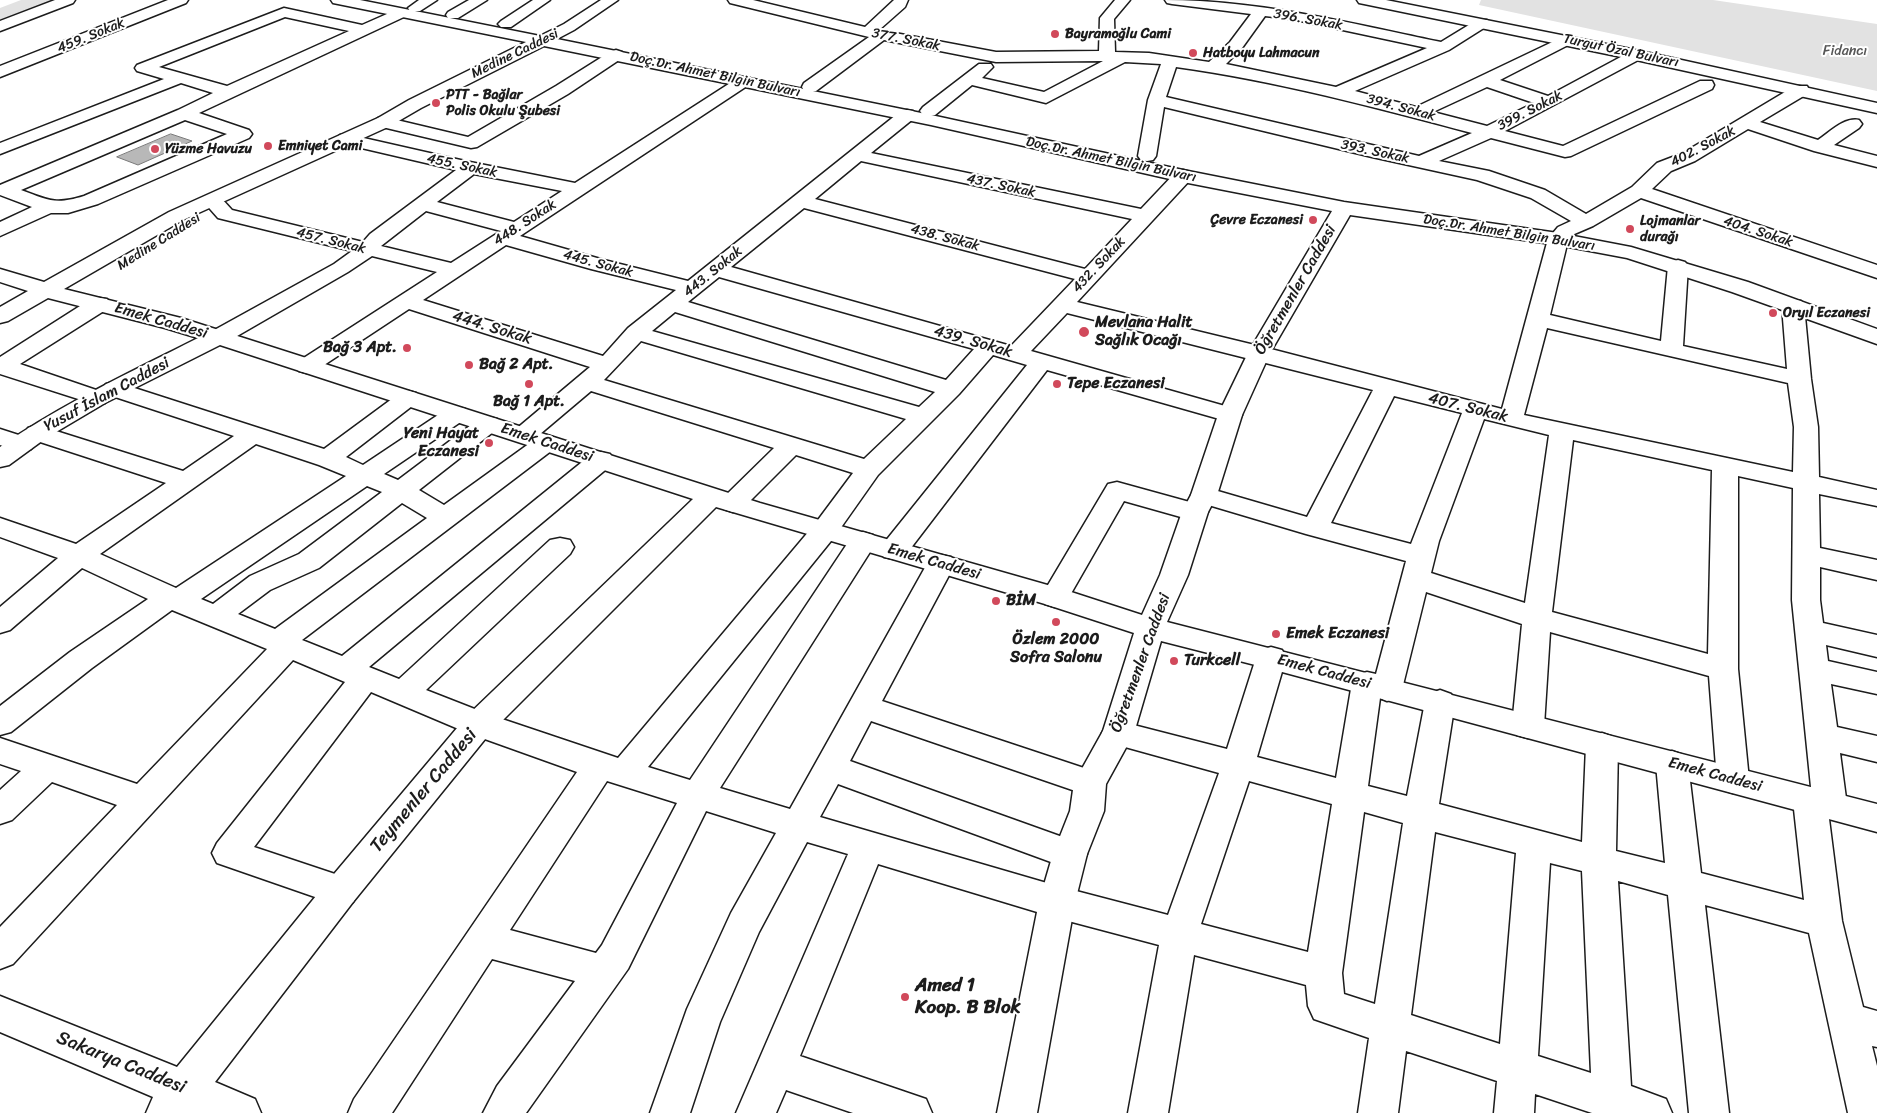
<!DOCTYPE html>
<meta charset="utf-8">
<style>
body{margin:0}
canvas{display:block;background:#fff}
</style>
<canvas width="1877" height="1113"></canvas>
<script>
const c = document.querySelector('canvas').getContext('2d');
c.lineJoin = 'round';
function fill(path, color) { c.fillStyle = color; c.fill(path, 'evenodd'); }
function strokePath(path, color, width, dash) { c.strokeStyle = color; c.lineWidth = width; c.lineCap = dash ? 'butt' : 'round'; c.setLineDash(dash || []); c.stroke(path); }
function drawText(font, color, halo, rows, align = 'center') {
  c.font = font + ' Sriracha,sans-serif'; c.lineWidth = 4; c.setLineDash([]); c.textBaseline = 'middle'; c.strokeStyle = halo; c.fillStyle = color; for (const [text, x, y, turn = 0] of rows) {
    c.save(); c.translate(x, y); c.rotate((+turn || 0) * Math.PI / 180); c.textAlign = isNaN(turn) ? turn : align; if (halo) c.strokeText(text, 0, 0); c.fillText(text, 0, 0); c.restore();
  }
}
const green = new Path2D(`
 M21,0H53L0,20V8Z
 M1481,0H1713L1877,24V91L1479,5Z`);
const water = new Path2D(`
 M171,134L192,141L138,165L117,157Z`);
const street = new Path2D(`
 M55,0H75L73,3L0,31V21Z
 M168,0H188L186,3L0,77V66Z
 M419,0H437L420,11H410L408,8Z
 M469,0H487L458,18H448L446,15L448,12Z
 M533,0H550L511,27H501L498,24L501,21Z
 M728,0H753L865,27L894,0H908L905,7L879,30L996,52L1099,51L1100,18L1115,0H1130L1114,19L1115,52L1149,53L1209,62L1230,42L1251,14L1172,4L1167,3L1165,0C1259,0 1349,23 1441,42L1477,20H1487L1490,23L1487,26L1449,50L1355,91L1416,107L1567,35L1572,37L1575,40L1572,43L1500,80L1548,96L1630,52H1642L1644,55L1642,58L1505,131L1563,146L1700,81H1712L1714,85L1712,89L1571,156L1565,157L1491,138L1439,161L1489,171L1545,190L1586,214L1632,187L1657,163L1683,153L1795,86H1807L1809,90L1807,94L1760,122L1818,140C1830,132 1844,117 1859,120L1862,124L1859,128L1834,145L1877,156V167L1814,151L1748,129L1695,161L1671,171L1652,189L1877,265V278L1641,198L1593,226L1572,235L1568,240L1550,315L1661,341L1668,266L1671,262L1678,260L1685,262L1688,266L1683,346L1787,369L1782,306L1785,301L1793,300L1801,301L1804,306L1811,379L1818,427L1819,477L1877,490V506L1819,494L1820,548L1877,560V580L1820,567V600L1823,623L1877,635V657L1826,645L1828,661L1877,672V694L1831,684L1837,727L1877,736V762L1840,753L1847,806L1842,816L1829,819L1842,921L1863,1007L1877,1011V1047L1872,1046L1877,1066V1113H1848L1809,933L1705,905L1729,1113H1689L1668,895L1618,881L1631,1086L1666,1099L1672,1113H1592L1535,1094L1534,1113H1494L1497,1081L1406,1051L1398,1113H1358L1369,1038L1314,1019L1308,1006L1306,985L1194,955L1168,1113H1128L1159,945L1057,918L878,864L800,1056L926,1099L932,1113H853L786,1090L776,1113H736L848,854L807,842L759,932L720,1022L690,1113H650L687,1009L731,913L776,833L706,811L628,969L526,1113H483L497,1086L575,981L492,959L392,1113H348L354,1099L577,772L468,733L371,692L254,847L353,880L359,891L353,902L341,906L217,863L212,853L217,843L345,682L293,660L13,964L0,969V927L117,805L52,782L12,820L0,824V790L21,771L0,764V738L137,784L267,649L172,610L92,668L11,732L0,735V706L70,652L148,599L82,568L10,630L0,633V607L58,558L0,537V518L76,544L166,483L31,439L34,444L31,449C19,452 11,449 0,445V429L28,438L25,433L28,428L37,425L183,471L234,436L106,394L109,398L105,403L97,405L0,374V357L91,299L99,298L107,299L110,304L107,309L20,364L105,393L102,389L106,384L114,382L122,384L324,449L400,393L408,391L416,393L420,398L416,403L346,457L363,465L447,409L456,407L465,409L468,414L465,419L384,474L398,480L479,419L488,417L497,419L500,424L497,429L419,490L444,505L537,438L546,435L555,438L558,443L555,448L302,640L342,656L592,454L601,452L610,454L614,460L610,466L369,667L399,679L550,540L560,538L570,540L574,547L570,554L426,690L490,715L618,758L815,524L853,473L796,455L742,509L733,512L724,509L720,503L724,497L774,448L591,391L533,440L524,443L515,440L512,435L515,430L590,367L409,309L315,371L307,373L299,371L295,366L299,361L437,272L372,256L348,272L225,343L217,345L209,343L206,338L209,333L334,264L352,251L218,218L203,201L206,197C219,194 224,201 232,210L363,242L370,234L456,170L340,143L337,139L340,135L346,134L465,161L575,183L738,78H750L752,81L750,84L520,236L604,260L688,281L901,111L907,110L913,111L916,115L913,119L871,153L1141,209L1176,172L1183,170L1190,172L1192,176L1190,180L1077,302L1267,348L1502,409L1548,239L1558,227L1571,221L1531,198L1477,180L1372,157L1164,107L1156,156L1153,160L1147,161L1141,160L1138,156L1148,100L1161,64L1125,62L1046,103L972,85L935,115L929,116L923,115L920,111L923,107L979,64H991L993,67L982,78L1044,92L1103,61L996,62L884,40L816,91H804L802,87L804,83L869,37L730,3ZM1265,16L1291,19L1427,48L1336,87L1226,64L1242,48ZM1176,67C1277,81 1374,107 1472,133L1419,156L1166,97ZM1487,87L1534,103L1487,126L1433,112ZM861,161L1132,219L1085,269L815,199ZM474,174L562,191L514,222L437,202ZM804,208L1075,279L1011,346L731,267ZM426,211L501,231L451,263L381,246ZM506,245L591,269L676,290L628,328L603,356L423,300ZM719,277L974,349L946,380L688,302ZM675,312L935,392L919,407L652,331ZM1067,313L1373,390L1307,517L1204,487L1195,489L1191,495L1195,501L1306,534L1406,561L1376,674L1367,672L1356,675L1352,683L1336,778L1257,757L1286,658L1282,650L1271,647L1260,650L1256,658L1227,749L1118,721L1107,724L1102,733L1107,742L1219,773L1168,915L1057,886L820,817L838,784L1070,869L1082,864L1087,854L1082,844L850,761L871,721L1090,796L1102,792L1106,783L1102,774L882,701L955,564L951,557L941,555L931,557L927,564L790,809L720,788L877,541L873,535L863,532L853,535L690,780L648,767L835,536L878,475L959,394L993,355L1027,365L884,543L880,550L884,557L894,559L904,557L1047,370L1230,422L1239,420L1242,415L1239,410L1031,351ZM1547,328L1788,383L1794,427L1793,472L1524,415ZM641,341L906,419L864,459L604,380ZM1394,396L1462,413L1411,544L1331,523ZM1484,419L1549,435L1525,603L1431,573L1439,541ZM1573,440L1712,470L1708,654L1552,612ZM256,444L319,465L346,476L176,588L100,554ZM1738,476L1793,488L1792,600L1811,787L1798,790L1793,800L1804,900L1701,873L1688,764L1683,755L1672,751L1661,755L1656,764L1665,863L1616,851L1618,746L1613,737L1602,733L1591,737L1586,746L1582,842L1439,804L1455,702L1451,694L1440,690L1429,694L1425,702L1407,796L1368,786L1380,698L1387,701L1398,697L1402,689L1426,592L1522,624L1512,726L1517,735L1528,738L1539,735L1544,726L1550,632L1709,676L1717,780L1721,789L1733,793L1745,789L1749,780L1738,669ZM367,486L382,492L299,554L250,576L213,604L201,599ZM402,503L427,518L275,629L238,614L270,590L319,568ZM607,781L677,803L602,945L596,953L510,930ZM1249,781L1332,804L1308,952L1201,924ZM1364,812L1403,823L1375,1004L1344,994L1342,973ZM1435,832L1516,853L1500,1044L1411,1015ZM1550,863L1582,871L1591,1073L1538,1056Z
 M284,8L362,25L396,10H406L408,13L406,16L199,113L249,130L252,134L249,138L98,204L68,213H51L0,236V222L32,207L0,195V185L178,110L213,93L181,83L0,154V143L164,79L137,71L135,68L137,65ZM285,17L349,31L227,86L159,67ZM185,120L227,134L84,196C55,205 48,200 21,190Z
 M616,50L622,52L624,55L622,58L568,94L477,147L471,148L378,126L375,122L378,118L384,117L468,137L556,86L610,52Z
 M1117,482L1204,506L1208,512L1204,518L1195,521L1124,501L1065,604L1055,607L1045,604L1041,597L1045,590L1108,484Z`);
const secondary = new Path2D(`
 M331,0H360L540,36L564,24L601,0H618L574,30L557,39L931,115L1183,170L1344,202L1558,233L1631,247L1748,282L1877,329V344L1732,292L1627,258L1558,245L1350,215L1270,353L1242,415L1217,495L1208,512L1188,575L1167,622L1877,804V832L1271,669L1161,641L1134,733L1106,784L1104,811L1087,854L1075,902L1037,1113H997L1039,902L1053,854L1070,811L1074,783L1103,731L1134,633L1045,604L716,507L490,733L353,902L215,1082L255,1099L261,1113H146L153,1097L0,1032V996L177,1067L329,880L468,715L693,499L220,345L105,403L46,438L9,465L0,467V447C62,404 131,372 198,338L165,328L48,298L8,321L0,323V307L28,291L0,282V269L44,282L169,212L378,118L409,100L526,42L338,4L333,3ZM544,46L931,125L1183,182L1332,211L1248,353L1218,415L1191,495L1182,512L1160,575L1142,615L1065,590L760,503L181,318L64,289L183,220L390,126L421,108Z
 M1357,0H1386L1636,50L1877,103V113L1636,60L1364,4L1359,3Z`);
const markers = [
 [1055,34,5,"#d1495b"],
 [1193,53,5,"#d1495b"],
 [436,103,5,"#d1495b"],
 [268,146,5,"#d1495b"],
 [155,149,5,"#d1495b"],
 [1313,220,5,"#d1495b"],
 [1630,229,5,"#d1495b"],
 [1773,313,5,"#d1495b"],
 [1084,332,6,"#d1495b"],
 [407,348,5,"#d1495b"],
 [469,365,5,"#d1495b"],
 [529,384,5,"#d1495b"],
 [1057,384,5,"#d1495b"],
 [489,443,5,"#d1495b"],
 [996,601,5,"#d1495b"],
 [1056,622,5,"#d1495b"],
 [1276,634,5,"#d1495b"],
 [1174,661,5,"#d1495b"],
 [905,997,5,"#d1495b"]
];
const farStreetnames = [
 ["396. Sokak",1308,20,10],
 ["459. Sokak",91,36,-22],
 ["377. Sokak",906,40,11],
 ["Turgut Özal Bulvarı",1621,51,12],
 ["Medine Caddesi",515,54,-26],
 ["Doç.Dr. Ahmet Bilgin Bulvarı",715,75,12],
 ["394. Sokak",1401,108,15],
 ["399. Sokak",1530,111,-27],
 ["402. Sokak",1703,147,-28],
 ["393. Sokak",1375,152,12],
 ["Doç.Dr. Ahmet Bilgin Bulvarı",1111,160,12],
 ["455. Sokak",462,166,12],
 ["437. Sokak",1001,186,12],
 ["448. Sokak",525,223,-33],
 ["404. Sokak",1758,232,18],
 ["Doç.Dr. Ahmet Bilgin Bulvarı",1509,233,9],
 ["438. Sokak",945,238,15],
 ["457. Sokak",331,241,14],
 ["Medine Caddesi",159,242,-32],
 ["445. Sokak",598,264,15],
 ["432. Sokak",1099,265,-47],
 ["443. Sokak",713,272,-39]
];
const farPoinames = [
 ["Bayramoğlu Cami",1065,34],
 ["Hatboyu Lahmacun",1203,53],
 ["PTT - Bağlar",446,95],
 ["Polis Okulu Şubesi",446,111],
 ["Emniyet Cami",278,146],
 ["Yüzme Havuzu",165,149],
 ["Çevre Eczanesi",1303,220,"right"],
 ["Lojmanlar",1640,221],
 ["durağı",1640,237],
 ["Oryıl Eczanesi",1783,313]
];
const farParknames = [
 ["Fidancı",1845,51]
];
const streetNames = [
 ["Öğretmenler Caddesi",1296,290,-60],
 ["Emek Caddesi",161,321,16],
 ["444. Sokak",492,328,17],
 ["439. Sokak",973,342,16],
 ["Yusuf İslam Caddesi",107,395,-28],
 ["407. Sokak",1468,408,14],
 ["Emek Caddesi",547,443,18],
 ["Emek Caddesi",934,562,16],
 ["Öğretmenler Caddesi",1141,663,-70],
 ["Emek Caddesi",1324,672,15],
 ["Emek Caddesi",1715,775,15]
];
const poiNames = [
 ["Mevlana Halit",1095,323],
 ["Sağlık Ocağı",1095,341],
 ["Bağ 3 Apt.",397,348,"right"],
 ["Bağ 2 Apt.",479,365],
 ["Tepe Eczanesi",1067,384],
 ["Bağ 1 Apt.",529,402,"center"],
 ["Yeni Hayat",479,434,"right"],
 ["Eczanesi",479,452,"right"],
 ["BİM",1006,601],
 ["Emek Eczanesi",1286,634],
 ["Özlem 2000",1056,640,"center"],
 ["Sofra Salonu",1056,658,"center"],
 ["Turkcell",1184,661]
];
const nearStreetnames = [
 ["Teymenler Caddesi",424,791,-50],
 ["Sakarya Caddesi",121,1063,22]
];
const nearPoinames = [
 ["Amed 1",915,986],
 ["Koop. B Blok",915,1008]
];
fill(green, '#e2e2e2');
fill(water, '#b8b8b8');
strokePath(water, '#7a7a7a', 1);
strokePath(street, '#1c1c1c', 3);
strokePath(secondary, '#1c1c1c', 3);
fill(street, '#fff');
fill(secondary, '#fff');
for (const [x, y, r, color] of markers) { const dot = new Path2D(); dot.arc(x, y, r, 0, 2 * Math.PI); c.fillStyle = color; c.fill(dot); strokePath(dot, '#fff', 2); }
drawText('14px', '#1c1c1c', '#fff', farStreetnames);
drawText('bold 14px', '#1c1c1c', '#fff', farPoinames, 'left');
drawText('14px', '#575757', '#fff', farParknames);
drawText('16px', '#1c1c1c', '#fff', streetNames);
drawText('bold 16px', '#1c1c1c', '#fff', poiNames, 'left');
drawText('19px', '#1c1c1c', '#fff', nearStreetnames);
drawText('bold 19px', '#1c1c1c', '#fff', nearPoinames, 'left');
</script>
